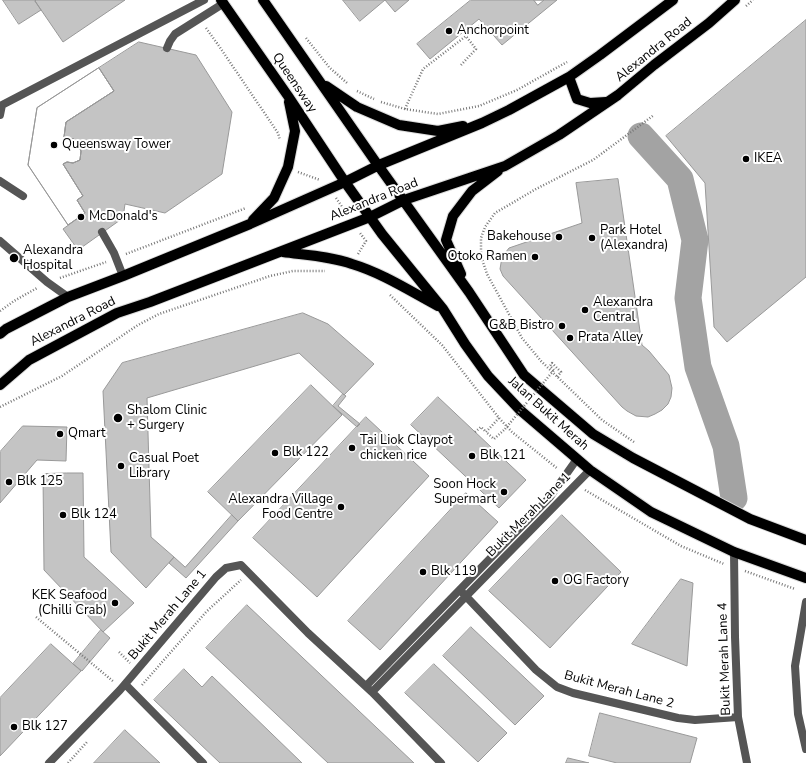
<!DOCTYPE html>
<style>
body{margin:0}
canvas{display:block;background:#fff}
</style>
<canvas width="806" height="763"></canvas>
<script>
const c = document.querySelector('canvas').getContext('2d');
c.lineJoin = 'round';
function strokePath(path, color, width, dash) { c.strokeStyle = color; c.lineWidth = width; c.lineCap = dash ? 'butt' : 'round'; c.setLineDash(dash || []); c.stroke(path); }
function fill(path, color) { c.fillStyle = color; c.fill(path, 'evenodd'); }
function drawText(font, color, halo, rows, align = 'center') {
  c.font = font + ' "Nunito Sans",sans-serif'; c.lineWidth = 4; c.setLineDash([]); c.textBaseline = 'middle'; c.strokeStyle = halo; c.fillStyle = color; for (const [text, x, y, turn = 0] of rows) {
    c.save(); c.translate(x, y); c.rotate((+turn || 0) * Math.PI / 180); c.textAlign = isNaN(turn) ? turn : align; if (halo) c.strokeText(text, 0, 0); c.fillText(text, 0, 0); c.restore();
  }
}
const river = new Path2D(`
 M641,136L680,179L695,240L688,298L698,367L726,446L734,498`);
const building = new Path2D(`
 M3,0H36L35,1L41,10L19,24Z
 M36,0H125L63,42L35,1Z
 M343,0H409L395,12L385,0L360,21Z
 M471,0H557L502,45L479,19L430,59L417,44Z
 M534,0H544L538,5Z
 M806,20V277L727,342L714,327L705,183L666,136Z
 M139,42L196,55L232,112L222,174L165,213L125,204L123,218L78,250L63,229L85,213L77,200L83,196L63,164L67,162L73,163L80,160L81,151L74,139L64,137L66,122L114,91L99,68Z
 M99,68L114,91L66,122L64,137L74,139L81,151L80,160L73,163L67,162L63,164L83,196L77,200L85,213L68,225L28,165L37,108Z
 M99,68L114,91L66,122L64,137L74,139L81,151L80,160L73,163L67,162L63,164L83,196L77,200L85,213L68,225L28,165L37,108Z
 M618,179L642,345L649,351L669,375L672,388L671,397L668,404L662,410L655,414L648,417L636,416L627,411L622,407L503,276L500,269L502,257L509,248L582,223L576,183Z
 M303,313L328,324L374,364L344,395L299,353L147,398L151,537L174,557L146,588L111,552L103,391L122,363Z
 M311,385L342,415L238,521L208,492Z
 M343,394L346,396L338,406L360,424L357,427L333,406Z
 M438,397L526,480L499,508L411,425Z
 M366,417L429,476L317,597L253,538Z
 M23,426L67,427L66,461L37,460L0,503V452Z
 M67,473H83L84,557L134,603L103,632L44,570L43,474Z
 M466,493L498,522L380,650L348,621Z
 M232,515L238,521L186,578L169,563L174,557L185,567Z
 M562,515L621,572L550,648L489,591Z
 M681,579L693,583L687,666L632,644Z
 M247,605L414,763H328L206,648Z
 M471,627L544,696L515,725L443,656Z
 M101,630L110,638L82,671L73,664Z
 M51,644L81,671L0,756V698Z
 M434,664L507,733L478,762L405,693Z
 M184,669L202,687L212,676L302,763H220L154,700Z
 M600,713L697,738L690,763H617L589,756Z
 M125,730L160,763H94Z
 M568,758L589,763H566Z`);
const path = new Path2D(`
 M746,6L753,0
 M206,28L219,46L278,133L280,140
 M306,38L329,67L347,83
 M461,65L476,49L465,35
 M357,91L374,99
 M381,102L405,109L438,114L479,106L517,90L567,62
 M405,109L423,69L483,23
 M298,172L320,180
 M336,198L347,214
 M126,254L246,208
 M358,254L366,241L360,233
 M60,278L106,262
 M390,295L442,345L499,418L512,432L558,469
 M0,311L14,301L37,288
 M554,370L550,366L552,363L561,372L557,377
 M0,407L62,376L138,325L159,314L270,276L293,271H325
 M499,418L486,432L494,439L505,429
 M475,432L481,427L486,432
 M634,442L602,420L541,361L522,338L487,274L481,256V238L485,227L495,213L536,189L593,160L654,115
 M585,490L681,546L724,564
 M745,571L795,589
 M36,617L114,682
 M119,652L130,663
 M142,685L206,612L241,580
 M68,763L87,742`);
const lane = new Path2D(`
 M167,48L170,41L175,34L224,3
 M0,115L2,105L204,0
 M0,181L23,196
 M102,232L114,253L123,276
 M0,241L47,282L68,297
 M806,602L795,666L798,714L806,749`);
const street = new Path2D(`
 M734,552L735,637L738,717L747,763
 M460,590L536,670L557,687L573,693L678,718L695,720L738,717
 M125,684L203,763
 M366,686L550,497L577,459
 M372,692L590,470
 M49,763L93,718L120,690L216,577L226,568L241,565L308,633L372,692L441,763`);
const primary = new Path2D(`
 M221,0L288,96L345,182L382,234L443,309L465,344L488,376L520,410L590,470L651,512L734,552L806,578
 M263,0L375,161L469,292L524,375L593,434L633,458L750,519L806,540
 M569,77L577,99L590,103L606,102
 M326,86L357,107L399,125L438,131L463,126
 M253,220L274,198L288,167L295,131L289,102
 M283,252C305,255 330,256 352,264C382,273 410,291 438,306
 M461,274L446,240L453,216L472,191L498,171
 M0,334L6,329L68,297L123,276L250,224L345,182L379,165L482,123L509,110L569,77L600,55L673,0
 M0,385L29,360L117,313L150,302L370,217L404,200L505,166L559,135L618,95L654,65L709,23L735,0`);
const pathBridge = new Path2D(`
 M505,429L554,370`);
const markers = [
 [449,31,4,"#000"],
 [54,145,4,"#000"],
 [746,159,4,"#000"],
 [81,217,4,"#000"],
 [559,237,4,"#000"],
 [592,238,4,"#000"],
 [535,257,4,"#000"],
 [14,258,5,"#000"],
 [585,310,4,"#000"],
 [562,326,4,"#000"],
 [570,338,4,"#000"],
 [118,418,5,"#000"],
 [60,434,4,"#000"],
 [352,448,4,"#000"],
 [275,453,4,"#000"],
 [472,456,4,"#000"],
 [121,466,4,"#000"],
 [9,482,4,"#000"],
 [504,492,4,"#000"],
 [341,507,4,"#000"],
 [63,515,4,"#000"],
 [423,572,4,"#000"],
 [555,581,4,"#000"],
 [115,603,4,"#000"],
 [14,727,4,"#000"]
];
const poiNames = [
 ["Anchorpoint",457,31],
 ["Queensway Tower",62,145],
 ["IKEA",754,159],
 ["McDonald's",89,217],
 ["Park Hotel",600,231],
 ["(Alexandra)",600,246],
 ["Bakehouse",551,237,"right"],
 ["Alexandra",23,251],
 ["Hospital",23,266],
 ["Otoko Ramen",527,257,"right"],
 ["Alexandra",593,303],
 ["Central",593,318],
 ["G&B Bistro",554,326,"right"],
 ["Prata Alley",578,338],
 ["Shalom Clinic",127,411],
 ["+ Surgery",127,426],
 ["Qmart",68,434],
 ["Tai Liok Claypot",360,441],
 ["chicken rice",360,456],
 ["Blk 122",283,453],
 ["Blk 121",480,456],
 ["Casual Poet",129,459],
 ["Library",129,474],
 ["Blk 125",17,482],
 ["Soon Hock",496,485,"right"],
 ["Supermart",496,500,"right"],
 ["Alexandra Village",333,500,"right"],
 ["Food Centre",333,515,"right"],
 ["Blk 124",71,515],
 ["Blk 119",431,572],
 ["OG Factory",563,581],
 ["KEK Seafood",107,596,"right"],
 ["(Chilli Crab)",107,611,"right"],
 ["Blk 127",22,727]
];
const streetNames = [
 ["Alexandra Road",654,50,-39],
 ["Queensway",294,83,56],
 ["Alexandra Road",374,200,-22],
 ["Alexandra Road",73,322,-27],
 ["Jalan Bukit Merah",548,414,42],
 ["Bukit Merah Lane 1",529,515,-45],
 ["Bukit Merah Lane 1",168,615,-50],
 ["Bukit Merah Lane 4",725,659,-92],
 ["Bukit Merah Lane 2",619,690,15]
];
strokePath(river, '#a3a3a3', 27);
fill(building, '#c4c4c4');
strokePath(building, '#999', 1);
strokePath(primary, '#dbdbdb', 12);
strokePath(path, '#777', 2.5, [1, 2]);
strokePath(lane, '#555', 8);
strokePath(street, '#555', 8);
strokePath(primary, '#000', 10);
strokePath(pathBridge, '#777', 2.5, [1, 2]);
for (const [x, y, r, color] of markers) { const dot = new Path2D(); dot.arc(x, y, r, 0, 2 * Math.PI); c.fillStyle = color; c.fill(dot); strokePath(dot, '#fff', 1.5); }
drawText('13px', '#000', '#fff', poiNames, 'left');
drawText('13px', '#000', '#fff', streetNames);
</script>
